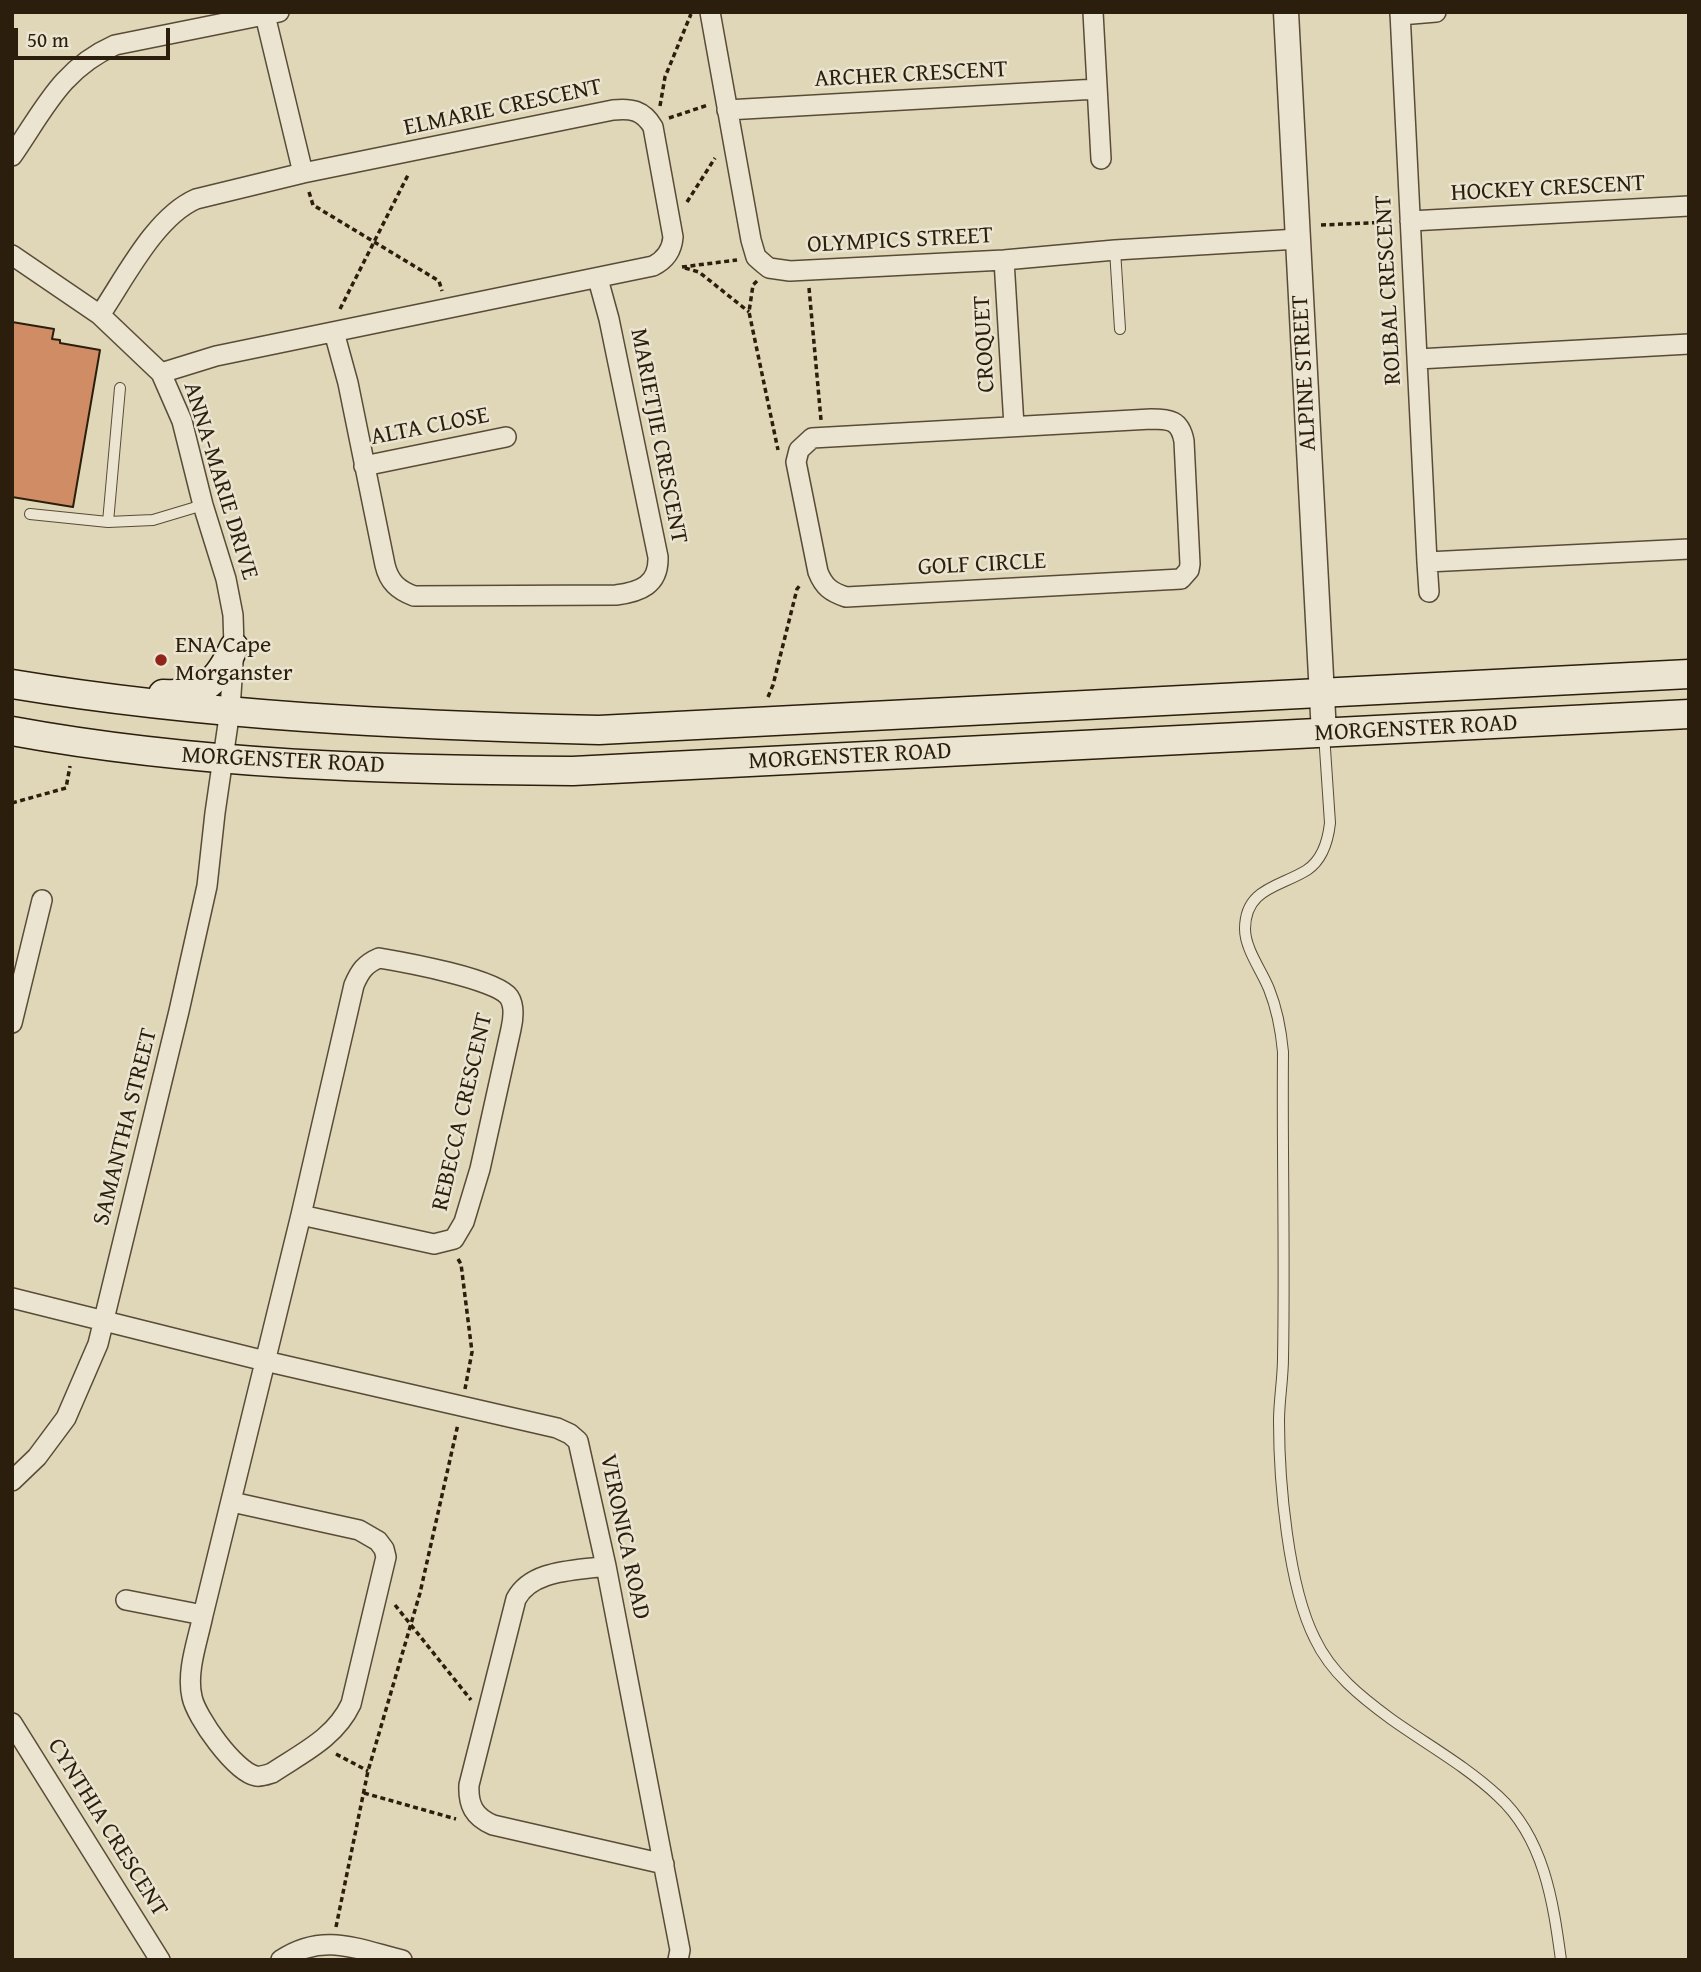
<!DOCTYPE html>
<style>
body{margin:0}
#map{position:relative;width:1701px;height:1972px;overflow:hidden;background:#e0d6b8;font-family:"Gentium Book Plus",serif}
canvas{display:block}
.frame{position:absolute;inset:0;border:14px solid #2c1e0c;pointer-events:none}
.scale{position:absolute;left:14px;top:28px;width:156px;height:32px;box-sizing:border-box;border:4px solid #2c1e0c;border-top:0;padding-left:9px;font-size:21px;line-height:24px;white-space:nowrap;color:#2c1e0c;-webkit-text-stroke:5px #ebe4d1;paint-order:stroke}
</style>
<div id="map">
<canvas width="1701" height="1972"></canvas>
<div class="frame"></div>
<div class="scale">50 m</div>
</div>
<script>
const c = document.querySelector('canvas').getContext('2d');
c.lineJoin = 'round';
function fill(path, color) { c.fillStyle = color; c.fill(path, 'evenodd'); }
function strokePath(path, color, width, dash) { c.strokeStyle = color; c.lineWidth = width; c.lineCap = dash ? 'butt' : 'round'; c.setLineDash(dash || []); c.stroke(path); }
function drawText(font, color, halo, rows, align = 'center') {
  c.font = font + ' "Gentium Book Plus",serif'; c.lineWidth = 5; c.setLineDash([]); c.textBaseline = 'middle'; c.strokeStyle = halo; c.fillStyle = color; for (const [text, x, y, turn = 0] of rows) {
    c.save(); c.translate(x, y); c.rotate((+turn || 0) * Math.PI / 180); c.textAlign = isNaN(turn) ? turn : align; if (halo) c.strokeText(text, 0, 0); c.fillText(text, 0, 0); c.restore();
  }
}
const building = new Path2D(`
 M12,322L54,329L52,339L60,340V343L100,350L73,507L12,497Z`);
const path = new Path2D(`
 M660,106L665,77L691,14
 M669,118L708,105
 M309,192L313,205L439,281L442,291
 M687,202L715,158
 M1321,225L1392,222
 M682,267L737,260
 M685,268L699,272L749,312
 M757,281L753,285L749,312L778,450
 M809,288L821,420
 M340,309L409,173
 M768,697L773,685L797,589L801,584
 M12,803L66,788L70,766
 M458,1259L461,1264L472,1352L465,1389
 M395,1605L471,1700
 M336,1754L368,1771
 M364,1793L456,1819
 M336,1927L368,1771L420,1593L458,1424`);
const service = new Path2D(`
 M1115,250L1120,329
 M30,514L108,522L153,520L203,505
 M108,522L120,388
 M1324,734L1330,823C1328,841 1322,860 1307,870C1280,887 1245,888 1245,929C1245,949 1262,971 1269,989C1277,1009 1281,1030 1283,1052C1282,1154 1285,1256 1283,1358C1283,1379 1279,1400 1279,1421C1279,1482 1288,1586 1315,1639C1331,1673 1361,1697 1391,1719C1426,1744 1466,1766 1498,1796C1544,1838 1553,1901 1561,1960`);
const minor = new Path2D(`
 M710,12L751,240L756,257L764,264L769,268L790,271L1004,260L1115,250L1298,239
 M1093,12L1101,159
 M1400,12L1427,562L1689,549
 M265,15L303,173
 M1400,15L1436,12
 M727,110L1097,89
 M12,156C44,110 61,69 115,45L279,12
 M1410,221L1689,206
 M12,255L100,315L161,373L182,421L203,505L226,579L233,615L234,647L230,710L215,813L207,886L179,1011L98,1344L66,1418L37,1457L12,1481
 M1004,260L1014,426
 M100,315C125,278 155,217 196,199L303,173L613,110C631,108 643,110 653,127L673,237C672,250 665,260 653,266L216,356L161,373
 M334,332L348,383L385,565C389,582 398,590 414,596L616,595C640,592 659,585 658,557L609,319L598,279
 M1418,359L1689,344
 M1151,419C1170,419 1180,420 1184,441L1190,564L1189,570L1181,579L846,597C831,592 824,587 818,572L796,462L799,450L812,438Z
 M364,466L506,437
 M1427,562L1429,592
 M12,1023L42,900
 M12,1298L265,1361L557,1428L570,1434L578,1441L606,1566L680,1950L678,1960
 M232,1502L359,1530L378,1541L384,1549L386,1557L351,1704C335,1738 302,1753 272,1773C266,1775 261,1777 256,1776C235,1772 196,1717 192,1697C186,1671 198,1640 203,1615L301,1215L354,985C360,971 365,964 379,958C403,962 497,979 509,997C515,1006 513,1020 511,1029L480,1169L464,1222L454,1239L434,1244L301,1215
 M606,1566C576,1571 532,1569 516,1599L469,1785C468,1805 474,1817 493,1825L664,1864
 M126,1600L203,1615
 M12,1723L160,1960
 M281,1960C323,1932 357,1949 402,1960`);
const tertiary = new Path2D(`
 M1286,12L1324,734`);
const secondary = new Path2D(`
 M12,684C206,716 403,725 599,730L1689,674
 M163,694C204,696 218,682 234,647
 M12,731C197,765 385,770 573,771L1689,714`);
const markers = [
 [161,660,7,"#8f2418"]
];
const streetNames = [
 ["ARCHER CRESCENT",911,75,-3],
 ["ELMARIE CRESCENT",503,108,-12],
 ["HOCKEY CRESCENT",1548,189,-3],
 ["OLYMPICS STREET",900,241,-3],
 ["ROLBAL CRESCENT",1389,290,-93],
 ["CROQUET",985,344,-93],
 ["ALPINE STREET",1305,373,-93],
 ["ALTA CLOSE",430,427,-11],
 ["MARIETJIE CRESCENT",658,436,79],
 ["ANNA-MARIE DRIVE",220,481,73],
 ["GOLF CIRCLE",982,565,-3],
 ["MORGENSTER ROAD",1416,729,-3],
 ["MORGENSTER ROAD",850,757,-3],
 ["MORGENSTER ROAD",283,761,3],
 ["REBECCA CRESCENT",463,1112,-77],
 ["SAMANTHA STREET",126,1127,-76],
 ["VERONICA ROAD",624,1537,78],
 ["CYNTHIA CRESCENT",107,1828,58]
];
const poiNames = [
 ["ENA Cape",175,646],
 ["Morganster",175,674]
];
fill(building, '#d08c64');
strokePath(building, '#2c1e0c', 2);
strokePath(service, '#594c37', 12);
strokePath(minor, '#594c37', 22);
strokePath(tertiary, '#594c37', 27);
strokePath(secondary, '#2c1e0c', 31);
strokePath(path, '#2c1e0c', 3.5, [5, 3.5]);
strokePath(service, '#ebe4d1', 10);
strokePath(minor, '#ebe4d1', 19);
strokePath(tertiary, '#ebe4d1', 24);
strokePath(secondary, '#ebe4d1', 28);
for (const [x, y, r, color] of markers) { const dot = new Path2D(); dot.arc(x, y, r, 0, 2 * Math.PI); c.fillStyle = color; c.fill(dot); strokePath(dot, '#ebe4d1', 2.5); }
drawText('24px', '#2c1e0c', '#ebe4d1', streetNames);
drawText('24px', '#2c1e0c', '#ebe4d1', poiNames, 'left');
</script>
